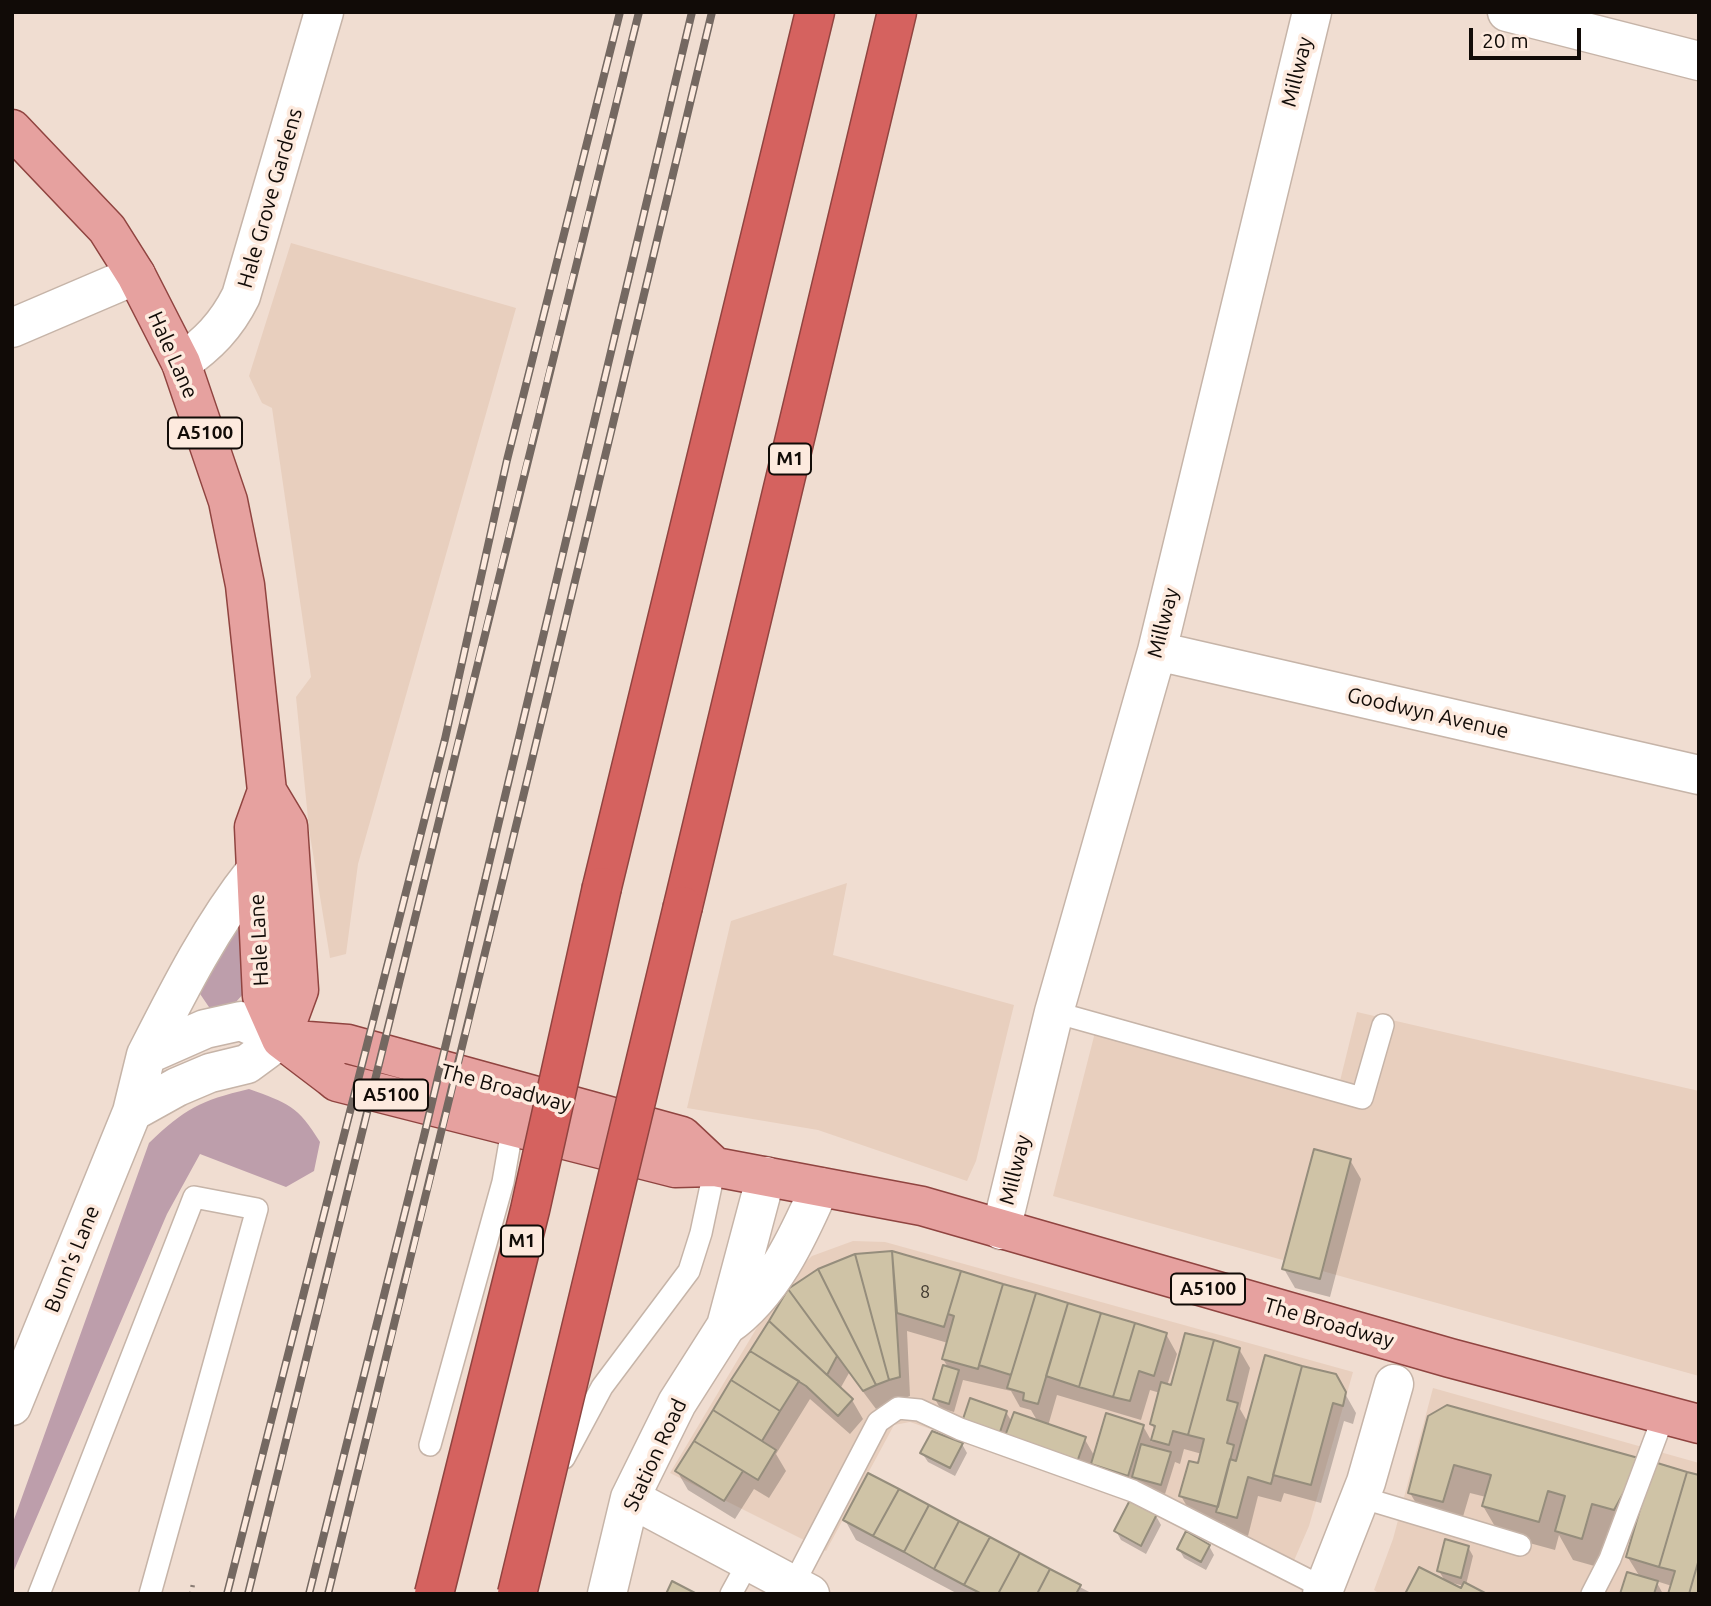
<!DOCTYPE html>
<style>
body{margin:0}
#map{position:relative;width:1711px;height:1606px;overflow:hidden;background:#f0ddd1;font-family:Ubuntu,sans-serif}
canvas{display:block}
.frame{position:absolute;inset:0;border:14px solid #110b07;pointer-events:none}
.scale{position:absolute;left:1469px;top:28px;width:112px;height:32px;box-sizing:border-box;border:4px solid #110b07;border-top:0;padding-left:9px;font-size:21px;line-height:24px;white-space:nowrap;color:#110b07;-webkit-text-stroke:5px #fdeade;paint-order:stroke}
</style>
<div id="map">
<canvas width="1711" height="1606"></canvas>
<div class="frame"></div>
<div class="scale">20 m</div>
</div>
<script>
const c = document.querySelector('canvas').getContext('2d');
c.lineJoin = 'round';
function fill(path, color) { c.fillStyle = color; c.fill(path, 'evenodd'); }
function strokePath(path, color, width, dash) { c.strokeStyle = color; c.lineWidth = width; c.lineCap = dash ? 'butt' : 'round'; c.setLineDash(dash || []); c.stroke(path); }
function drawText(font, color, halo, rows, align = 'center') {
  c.font = font + ' Ubuntu,sans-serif'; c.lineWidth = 7; c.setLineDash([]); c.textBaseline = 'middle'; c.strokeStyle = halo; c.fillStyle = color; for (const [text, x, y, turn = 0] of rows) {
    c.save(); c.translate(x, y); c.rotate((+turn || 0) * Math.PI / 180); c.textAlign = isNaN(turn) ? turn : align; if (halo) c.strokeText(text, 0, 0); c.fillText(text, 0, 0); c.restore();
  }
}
const built = new Path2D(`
 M291,243L516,308L358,864L346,954L330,958L309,829L296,697L311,677L272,408L262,403L249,376Z
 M847,883L833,955L1014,1005L976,1161L967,1181L818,1130L687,1108L731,921Z
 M1357,1012L1699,1091V1376L1053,1196L1100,1013L1340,1081Z
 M853,1241L885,1242L1353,1372L1309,1526L1286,1579L1131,1498L910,1422L894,1425L826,1551L670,1473L783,1284L812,1256Z
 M1433,1388L1699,1463V1594H1380L1374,1590L1393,1539Z`);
const forest = new Path2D(`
 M239,918L246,920L245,992L235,1003L211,1010L196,988Z
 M249,1089C288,1103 298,1106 320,1142L314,1171L286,1187L200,1154L167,1214L12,1575V1525L149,1143C186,1108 199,1101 249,1089Z`);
const shadow = new Path2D(`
 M1350,1160L1361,1179L1330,1297L1295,1288L1284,1269Z
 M892,1253L1166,1334L1177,1354L1167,1386L1172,1387L1239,1349L1250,1368L1240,1409L1248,1423L1335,1376L1356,1413L1353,1424L1344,1421L1321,1503L1284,1493L1281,1502L1258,1496L1248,1536L1229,1531L1225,1524L1192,1515L1181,1496L1202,1454L1184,1449L1180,1464L1175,1462L1165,1494L1141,1486L1104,1483L1093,1464L1088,1480L969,1430L1006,1412L1012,1422H1038L1031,1410L1020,1407L1011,1391L963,1380L954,1412L940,1408L935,1399L949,1369L943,1359L948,1343L907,1331L910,1396L876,1409L849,1373L840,1389L852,1400L863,1419L850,1434L810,1399L776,1454L786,1471L769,1498L754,1489L735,1519L688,1490L677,1471L789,1290ZM1150,1390L1160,1393L1152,1424L1155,1430L1152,1442L1143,1426L1095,1457L1084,1438L1048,1426L1057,1395L1141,1420Z
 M1430,1417L1699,1477L1672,1586L1656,1581L1663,1594H1622L1640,1577L1627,1556L1633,1538L1608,1532L1598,1567L1573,1560L1559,1535L1555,1550L1500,1535L1483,1506L1486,1497L1470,1493L1459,1530L1427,1522L1410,1493Z
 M962,1444L967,1453L955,1476L928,1462L922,1453Z
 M869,1475L1093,1594H958L856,1540L845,1520Z
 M1156,1516L1161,1525L1146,1554L1121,1540L1116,1531Z
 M1209,1546L1214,1555L1206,1570L1184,1558L1179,1549Z
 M1468,1547L1473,1556L1466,1585L1462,1591L1464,1586L1445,1581L1439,1571Z`);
const building = new Path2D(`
 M1314,1149L1351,1159L1320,1279L1282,1269Z
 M892,1251L961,1271L944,1327L897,1313Z
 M892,1251L900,1377L889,1380L855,1254Z
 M855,1254L889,1380L876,1385L818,1269Z
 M818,1269L876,1385L863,1391L788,1289Z
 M961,1271L1003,1284L978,1369L942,1359L954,1316L948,1314Z
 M1003,1284L1036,1293L1011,1375L979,1365Z
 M788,1289L837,1356L827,1375L769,1321Z
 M1036,1293L1068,1303L1038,1404L1023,1400L1024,1393L1007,1388Z
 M1068,1303L1101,1313L1079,1387L1046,1376Z
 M1101,1313L1135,1323L1113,1397L1079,1387Z
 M769,1321L853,1399L838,1416L806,1386L750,1351Z
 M1135,1323L1167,1333L1154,1376L1139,1371L1130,1401L1113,1397Z
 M1185,1333L1214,1340L1188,1435L1173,1431L1169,1445L1151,1440L1155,1426L1150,1424L1161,1382L1171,1385Z
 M1214,1340L1240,1348L1227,1400L1238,1403L1227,1443L1234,1445L1218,1507L1179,1496L1189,1461L1198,1463L1204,1439L1188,1435Z
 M750,1351L799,1381L780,1411L731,1380Z
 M1265,1355L1302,1366L1271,1484L1248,1477L1237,1518L1216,1512L1230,1459L1236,1461Z
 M943,1365L959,1370L949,1404L933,1399Z
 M1302,1366L1336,1374L1346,1392L1343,1406L1333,1403L1311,1485L1273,1475Z
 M731,1380L780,1411L762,1441L713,1410Z
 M970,1398L1007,1411L999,1435L962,1422Z
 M1447,1405L1642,1459L1614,1510L1592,1504L1582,1539L1555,1531L1565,1496L1548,1491L1539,1522L1482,1506L1491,1475L1454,1465L1443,1502L1408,1493L1428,1416Z
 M713,1410L776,1450L758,1480L694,1441Z
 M1014,1412L1086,1437L1077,1462L1005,1436Z
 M1106,1413L1144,1425L1128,1476L1091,1464Z
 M932,1431L963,1443L950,1468L920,1453Z
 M694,1441L743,1471L724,1501L675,1471Z
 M1141,1444L1171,1452L1161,1485L1132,1477Z
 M1654,1462L1687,1472L1659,1567L1626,1557Z
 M1687,1472L1699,1475V1559L1689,1594H1668L1675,1571L1659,1567Z
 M868,1473L899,1489L873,1536L843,1520Z
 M899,1489L929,1505L904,1552L873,1536Z
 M1130,1500L1157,1514L1141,1546L1114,1531Z
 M929,1505L959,1521L934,1569L904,1552Z
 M959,1521L990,1537L964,1585L934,1569Z
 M1186,1531L1210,1545L1201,1562L1177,1549Z
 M990,1537L1020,1553L998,1594H982L964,1585Z
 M1445,1539L1469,1546L1461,1578L1437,1571Z
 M1020,1553L1050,1569L1037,1594H998Z
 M1699,1559V1594H1689Z
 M1419,1567L1461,1588L1464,1582L1487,1594H1405Z
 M1050,1569L1081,1585L1076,1594H1037Z
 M1627,1572L1658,1581L1654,1594H1620Z
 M672,1581L697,1594H666Z`);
const path = new Path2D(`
 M191,1594L193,1584`);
const service = new Path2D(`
 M1054,1012L1362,1098L1383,1025
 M430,1445L503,1182L514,1119
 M564,1458L602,1387L689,1271L701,1233L715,1167
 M1360,1497L1520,1545
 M793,1585L878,1422L898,1408L919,1410L960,1429L1133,1491L1324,1588
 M39,1594L194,1197L257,1209L150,1594
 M731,1594L749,1561
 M1592,1594L1610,1559L1664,1415`);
const minor = new Path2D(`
 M1507,12L1699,61
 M12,328L136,275
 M181,363C208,344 226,326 241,296L324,12
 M1157,651L1699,775
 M1001,1230L1054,1012L1157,651L1312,12
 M726,1326C772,1294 798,1237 820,1187
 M630,1498L810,1594
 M607,1594L630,1498L677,1403L726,1326L766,1176
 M1322,1594L1366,1482L1394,1384`);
const tertiary = new Path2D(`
 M146,1055C178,992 211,926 255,871
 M12,1406L132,1112L146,1055L205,1029L241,1021L281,1039L247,1064L210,1073L177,1087L132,1112`);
const primary = new Path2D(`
 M12,129L107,229L136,275L181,363L228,501L245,585L267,791L254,827L262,996L281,1039L331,1077L337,1082L675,1168L715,1167L922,1206L1450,1358L1699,1424
 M267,791L288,826L299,990L281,1039
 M281,1039L348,1044L682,1136L715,1167`);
const motorway = new Path2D(`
 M602,887L815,12
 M683,906L897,12`);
const rail = new Path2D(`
 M227,1594L445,739L507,460L620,12
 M248,1594C380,1067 506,539 639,12
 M309,1594L424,1136L692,12
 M328,1594C459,1067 585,540 712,12`);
const motorwayBridge = new Path2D(`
 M434,1594L530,1210L602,887
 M517,1594L683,906`);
const numberNames = [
 ["8",925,1292]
];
const shields = [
 [205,433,74],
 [790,459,42],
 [391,1095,74],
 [522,1241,42],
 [1208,1289,74]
];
const shieldNames = [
 ["A5100",205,433],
 ["M1",790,459],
 ["A5100",391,1095],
 ["M1",522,1241],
 ["A5100",1208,1289]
];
const streetNames = [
 ["Millway",1297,72,-76],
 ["Hale Grove Gardens",270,198,-74],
 ["Hale Lane",173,355,66],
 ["Millway",1163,623,-76],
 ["Goodwyn Avenue",1428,713,13],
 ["Hale Lane",259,940,-93],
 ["The Broadway",506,1088,15],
 ["Millway",1015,1170,-76],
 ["Bunn's Lane",72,1259,-68],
 ["The Broadway",1329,1323,16],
 ["Station Road",655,1455,-65]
];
fill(built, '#e8cfbe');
fill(forest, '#bd9eab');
fill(shadow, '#0003');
fill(building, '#cfc3a6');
strokePath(building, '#958d7c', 2);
strokePath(service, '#c6b4a8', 24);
strokePath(minor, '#c6b4a8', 41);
strokePath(tertiary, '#c6b4a8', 41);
strokePath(primary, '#904440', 41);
strokePath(motorway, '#904440', 41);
strokePath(path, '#897c74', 4.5, [2, 5]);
strokePath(service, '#fff', 21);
strokePath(minor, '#fff', 38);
strokePath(tertiary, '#fff', 38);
strokePath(primary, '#e6a19f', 38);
strokePath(motorway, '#d5625f', 38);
strokePath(rail, '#746861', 8);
strokePath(rail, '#fdeade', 5, [16]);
strokePath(motorwayBridge, '#904440', 41, []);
strokePath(motorwayBridge, '#d5625f', 38);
drawText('18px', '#40392f', null, numberNames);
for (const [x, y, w] of shields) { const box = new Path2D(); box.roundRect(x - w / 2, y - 15.5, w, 31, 5); c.fillStyle = '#fdeade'; c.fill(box); strokePath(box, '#110b07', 2); }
drawText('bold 19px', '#110b07', null, shieldNames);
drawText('21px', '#110b07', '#fdeade', streetNames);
</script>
